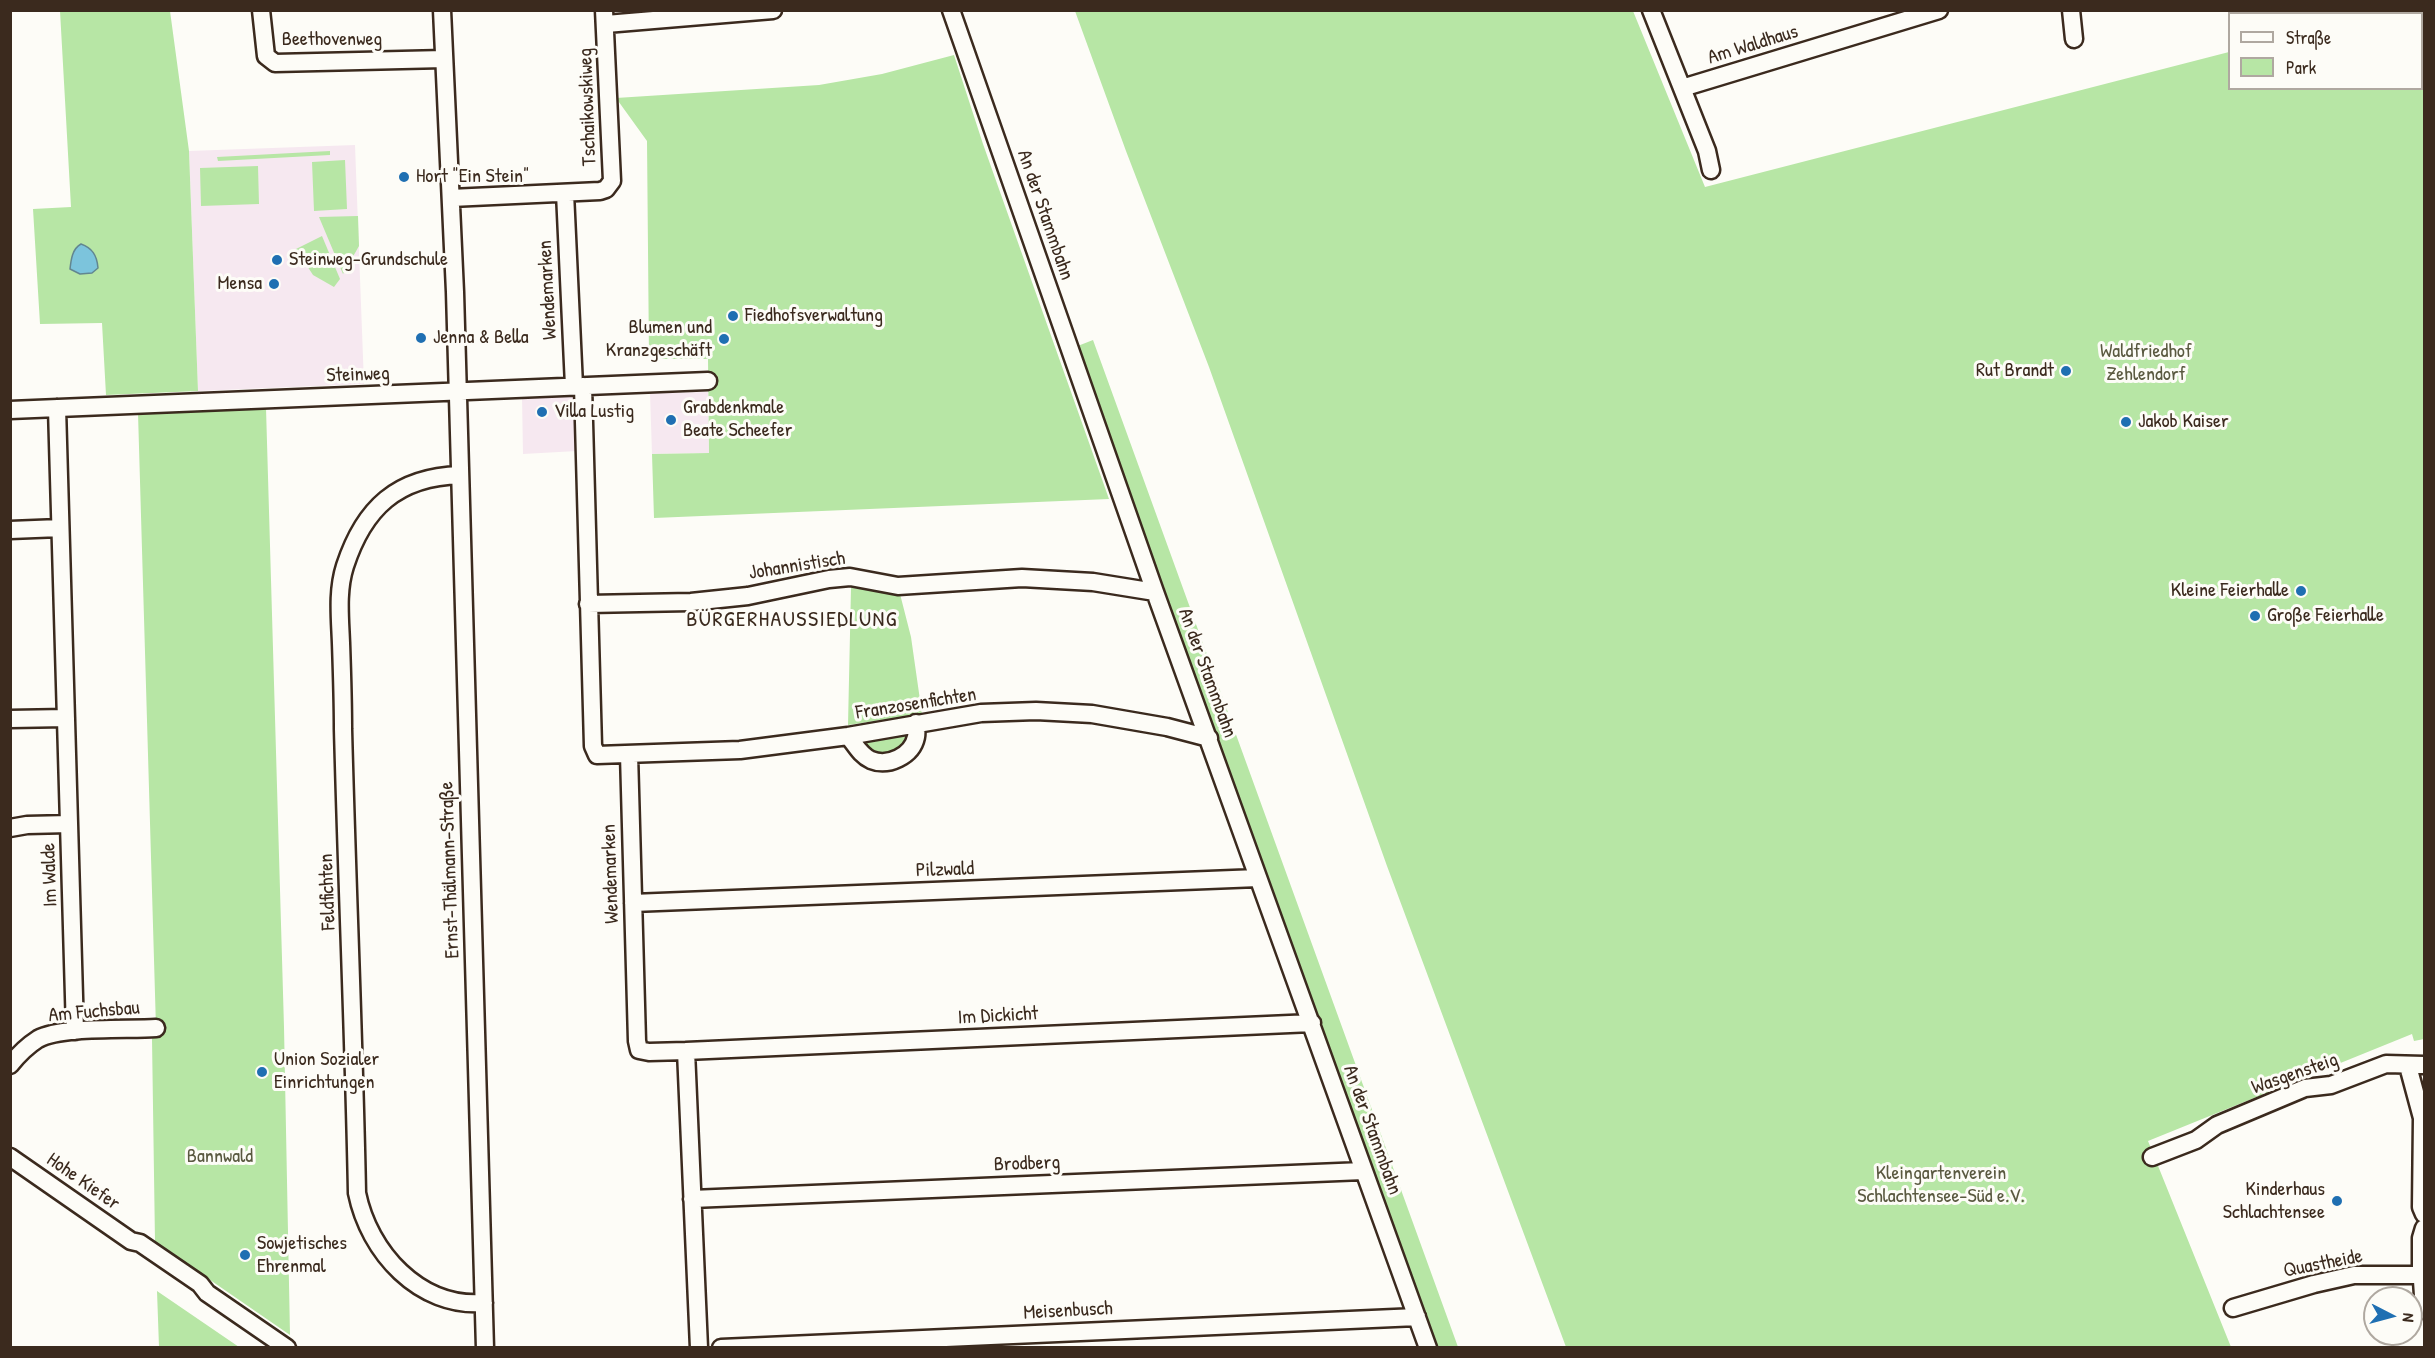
<!DOCTYPE html>
<meta charset="utf-8">
<style>
body{margin:0}
#map{position:relative;width:2435px;height:1358px;overflow:hidden;background:#fdfcf7;font-family:"Patrick Hand",sans-serif}
canvas{display:block}
.frame{position:absolute;inset:0;border:12px solid #3b2a1e;pointer-events:none}
.legend{position:absolute;left:2228px;top:12px;width:195px;height:78px;box-sizing:border-box;background:#fdfcf7;border:2px solid #afa8a0;margin:0;padding:8px 10px;list-style:none;font-size:18px;color:#3b2a1e}
.legend li{display:flex;align-items:center;gap:12px;height:30px}
.legend b{width:30px;border:2px solid #afa8a0}
.north{position:absolute;left:2363px;top:1286px;width:60px;height:60px;box-sizing:border-box;background:#fdfcf7;border:2px solid #afa8a0;border-radius:50%;rotate:96deg;font-size:16px;font-weight:700;line-height:24px;text-align:center;color:#3b2a1e}
.north::after{content:'';display:block;margin:auto;width:21px;height:27px;background:#1f6fb2;clip-path:polygon(50% 0,100% 100%,50% 72%,0 100%)}
</style>
<div id="map">
<canvas width="2435" height="1358"></canvas>
<div class="frame"></div>
<ul class="legend">
<li><b style="height:8px;background:#fdfcf7"></b>Straße</li>
<li><b style="height:16px;background:#b7e6a5"></b>Park</li>
</ul>
<div class="north">N</div>
</div>
<script>
const c = document.querySelector('canvas').getContext('2d');
c.lineJoin = 'round';
function fill(path, color) { c.fillStyle = color; c.fill(path, 'evenodd'); }
function strokePath(path, color, width, dash) { c.strokeStyle = color; c.lineWidth = width; c.lineCap = dash ? 'butt' : 'round'; c.setLineDash(dash || []); c.stroke(path); }
function drawText(font, color, halo, rows, align = 'center') {
  c.font = font + ' "Patrick Hand",sans-serif'; c.lineWidth = 6; c.setLineDash([]); c.textBaseline = 'middle'; c.strokeStyle = halo; c.fillStyle = color; for (const [text, x, y, turn = 0] of rows) {
    c.save(); c.translate(x, y); c.rotate((+turn || 0) * Math.PI / 180); c.textAlign = isNaN(turn) ? turn : align; if (halo) c.strokeText(text, 0, 0); c.fillText(text, 0, 0); c.restore();
  }
}
const built = new Path2D(`
 M355,145L364,384L198,391L189,151Z
 M708,392L709,453L652,454L650,393Z
 M576,396L577,451L523,454L522,397Z`);
const green = new Path2D(`
 M60,11H170L189,151L198,391L106,395L102,323L40,324L33,209L71,207Z
 M1075,11H1633L1705,187L2229,52L2230,88H2422V14L2381,13L2393,11H2424V1039L2414,1041L2412,1034L2148,1141L2231,1347H1566L1387,866L1209,367L1126,151Z
 M954,55L983,144L1109,499L654,518L652,454L709,453L708,359H649L647,141L616,98L819,85L882,74Z
 M330,151V155L218,161L217,157Z
 M345,160L347,209L314,211L312,162Z
 M258,166L259,204L201,206L200,168Z
 M358,216L359,246L343,274L319,217Z
 M322,236L340,279L334,287L313,275L296,249Z
 M1093,340L1458,1347H1428L1070,349Z
 M266,408L284,1027L290,1335L155,1242L152,1039L156,1028L138,413Z
 M851,588L899,590L911,637L922,714L848,725Z
 M912,731L908,747L877,756L859,741Z
 M157,1291L239,1347H159Z`);
const water = new Path2D(`
 M81,244C92,248 97,255 98,268L92,273L80,274L70,269C71,260 72,249 81,244Z`);
const minor = new Path2D(`
 M261,10L266,56L275,63L444,59
 M442,10L455,292L485,1348
 M951,10L1155,592L1428,1348
 M1651,10L1707,151L1711,170
 M2071,10L2074,39
 M606,24L773,10
 M1682,88L1939,10
 M565,193L574,386
 M451,198L600,191L606,189L612,181L604,10
 M583,386L593,746L597,755L740,750L848,736L981,713L1036,711L1092,714L1167,727L1209,738
 M57,408L75,1031
 M10,410L708,381
 M460,475C397,477 364,508 345,566C337,591 340,617 341,643C342,672 343,700 343,729C347,884 354,1038 357,1193C369,1252 419,1308 484,1303
 M10,530L60,528
 M588,604L691,602L748,596L829,579L850,577L898,586L1022,578L1093,582L1155,592
 M10,719L66,718
 M848,736C855,744 860,755 871,760C888,767 912,756 916,737C917,733 916,727 916,723
 M629,754L637,1041L639,1050L649,1052L686,1051L1312,1023
 M10,828L27,825L69,824
 M633,903L1258,878
 M686,1051L699,1348
 M10,1065C18,1055 27,1046 38,1039C61,1026 128,1030 156,1028
 M2408,1066L2422,1118L2421,1207L2424,1214
 M10,1157L131,1241L140,1243L200,1284L207,1293L287,1348
 M2152,1157L2196,1140L2217,1125L2305,1088L2331,1085L2386,1064L2424,1065
 M692,1199L1363,1171
 M2424,1228L2421,1238V1266L2424,1310
 M2233,1308L2314,1284L2354,1275H2423
 M721,1348L1417,1317`);
const markers = [
 [404,177,6,"#1f6fb2"],
 [277,260,6,"#1f6fb2"],
 [274,284,6,"#1f6fb2"],
 [733,316,6,"#1f6fb2"],
 [421,338,6,"#1f6fb2"],
 [724,339,6,"#1f6fb2"],
 [2066,371,6,"#1f6fb2"],
 [542,412,6,"#1f6fb2"],
 [671,420,6,"#1f6fb2"],
 [2126,422,6,"#1f6fb2"],
 [2301,591,6,"#1f6fb2"],
 [2255,616,6,"#1f6fb2"],
 [262,1072,6,"#1f6fb2"],
 [2337,1201,6,"#1f6fb2"],
 [245,1255,6,"#1f6fb2"]
];
const streetNames = [
 ["Beethovenweg",332,40],
 ["Am Waldhaus",1753,45,-17],
 ["Tschaikowskiweg",588,107,-92],
 ["An der Stammbahn",1045,215,71],
 ["Wendemarken",548,290,-93],
 ["Steinweg",358,375,-2],
 ["Johannistisch",797,566,-9],
 ["An der Stammbahn",1207,673,70],
 ["Franzosenfichten",916,704,-9],
 ["Ernst-Thälmann-Straße",450,870,-92],
 ["Pilzwald",945,870,-2],
 ["Wendemarken",611,874,-92],
 ["Im Walde",50,875,-92],
 ["Feldfichten",328,892,-92],
 ["Am Fuchsbau",94,1012,-5],
 ["Im Dickicht",998,1016,-3],
 ["Wasgensteig",2295,1074,-19],
 ["An der Stammbahn",1372,1130,70],
 ["Brodberg",1027,1164,-2],
 ["Hohe Kiefer",83,1182,35],
 ["Quastheide",2323,1264,-11],
 ["Meisenbusch",1068,1311,-3]
];
const poiNames = [
 ["Hort \"Ein Stein\"",416,177],
 ["Steinweg-Grundschule",289,260],
 ["Mensa",262,284,"right"],
 ["Fiedhofsverwaltung",745,316],
 ["Blumen und",712,328,"right"],
 ["Kranzgeschäft",712,351,"right"],
 ["Jenna & Bella",433,338],
 ["Rut Brandt",2054,371,"right"],
 ["Grabdenkmale",683,408],
 ["Beate Scheefer",683,431],
 ["Villa Lustig",554,412],
 ["Jakob Kaiser",2138,422],
 ["Kleine Feierhalle",2289,591,"right"],
 ["Große Feierhalle",2267,616],
 ["Union Sozialer",274,1060],
 ["Einrichtungen",274,1083],
 ["Kinderhaus",2325,1190,"right"],
 ["Schlachtensee",2325,1213,"right"],
 ["Sowjetisches",257,1244],
 ["Ehrenmal",257,1267]
];
const parkNames = [
 ["Waldfriedhof",2146,352],
 ["Zehlendorf",2146,375],
 ["Bannwald",220,1157],
 ["Kleingartenverein",1941,1174],
 ["Schlachtensee-Süd e.V.",1941,1197]
];
const quarterNames = [
 ["BÜRGERHAUSSIEDLUNG",792,620]
];
fill(built, '#f6e8f0');
fill(green, '#b7e6a5');
fill(water, '#7cc4dc');
strokePath(water, '#628690', 1.5);
strokePath(minor, '#3b2a1e', 21);
strokePath(minor, '#fdfcf7', 16);
for (const [x, y, r, color] of markers) { const dot = new Path2D(); dot.arc(x, y, r, 0, 2 * Math.PI); c.fillStyle = color; c.fill(dot); strokePath(dot, '#fdfcf7', 2); }
drawText('20px', '#3b2a1e', '#fdfcf7', streetNames);
drawText('20px', '#3b2a1e', '#fdfcf7', poiNames, 'left');
drawText('20px', '#5a5940', '#fdfcf7', parkNames);
c.letterSpacing = '1.5px';
drawText('22px', '#3b2a1e', '#fdfcf7', quarterNames);
c.letterSpacing = '0px';
</script>
